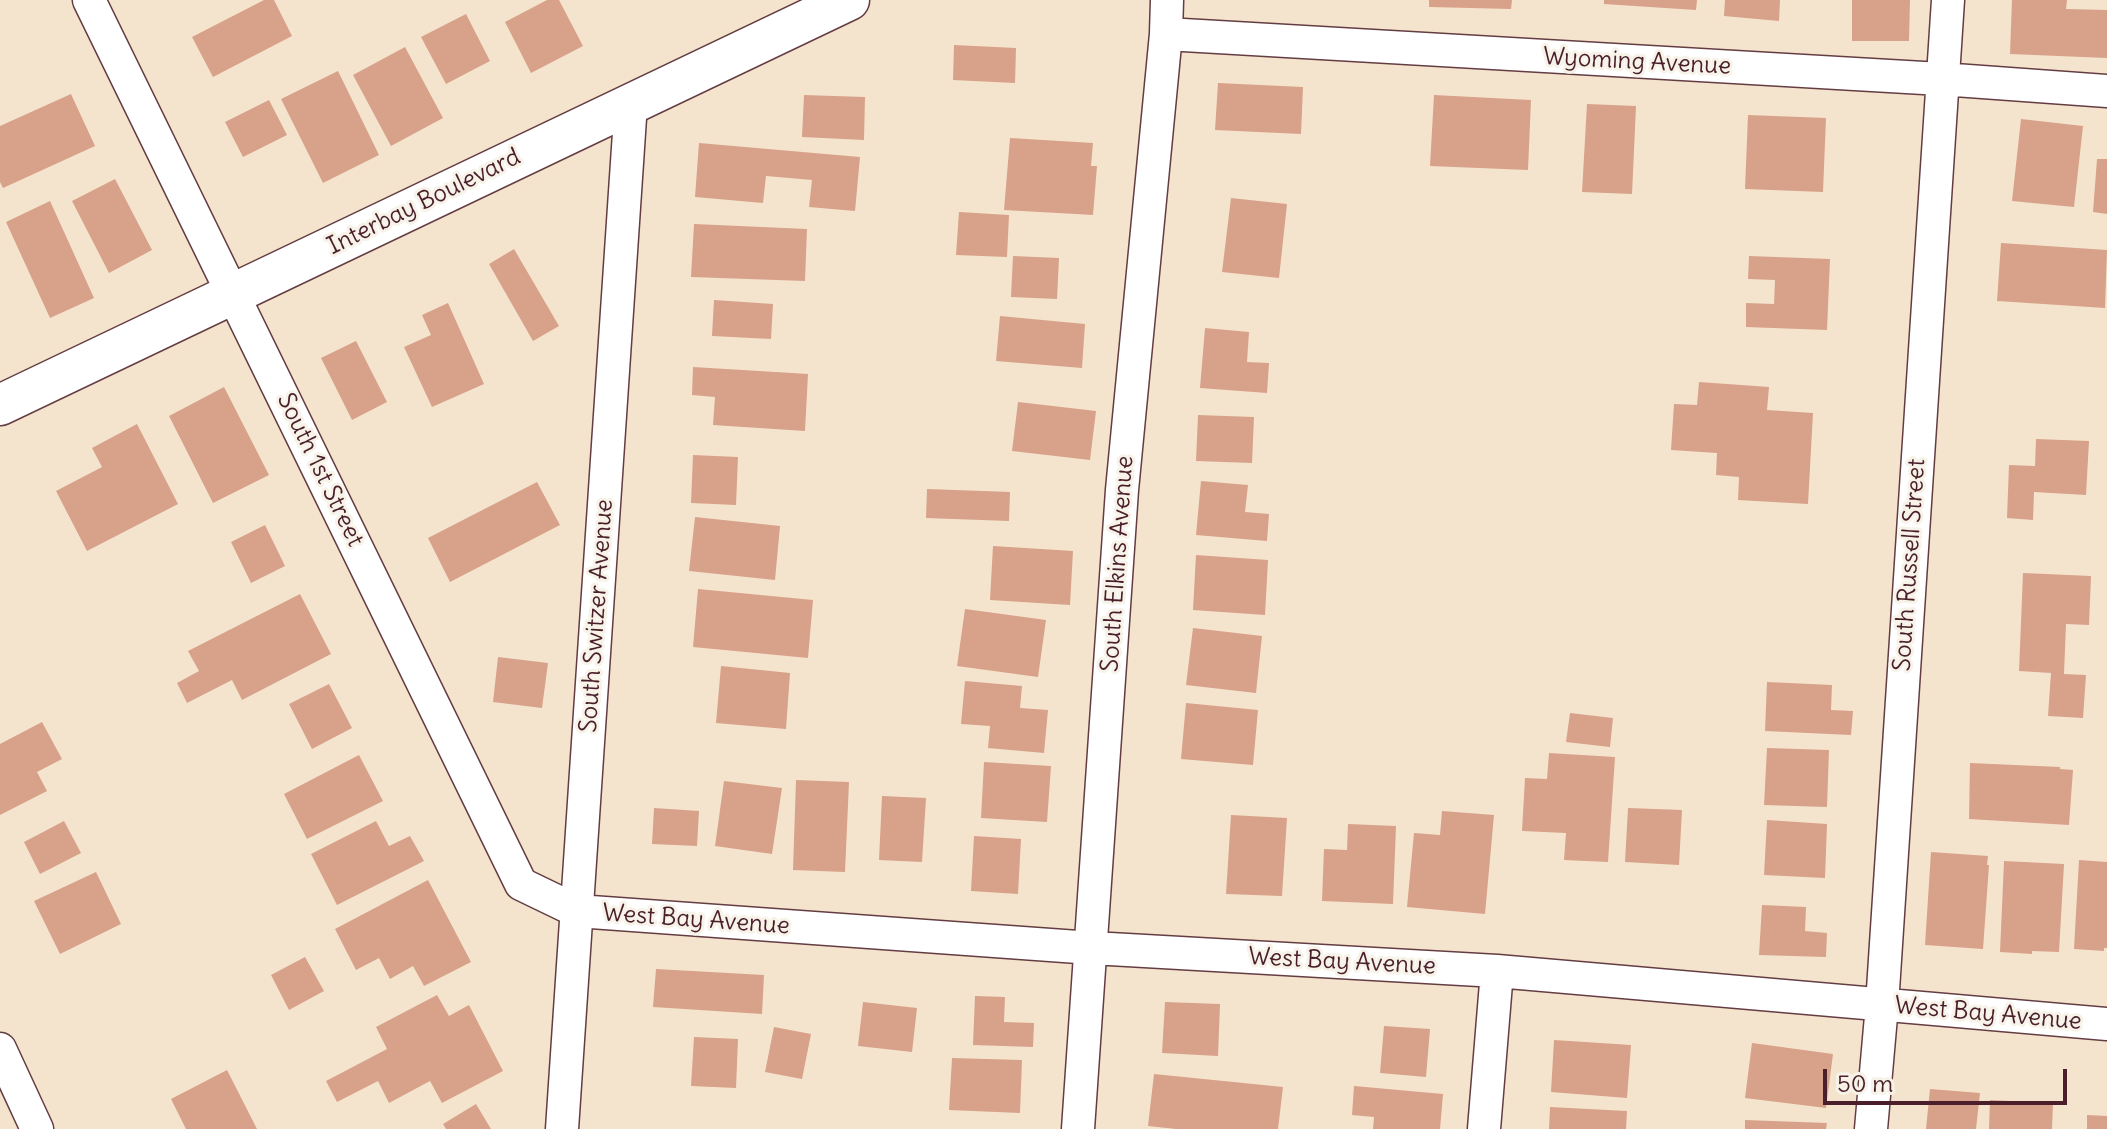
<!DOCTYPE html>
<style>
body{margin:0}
#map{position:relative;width:2107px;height:1129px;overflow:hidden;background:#f5e4cd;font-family:Delius,sans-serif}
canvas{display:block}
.scale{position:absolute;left:1823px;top:1069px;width:244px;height:36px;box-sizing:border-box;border:4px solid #4a1f2b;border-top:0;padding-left:10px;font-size:24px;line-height:28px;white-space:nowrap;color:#4a1f2b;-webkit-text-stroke:6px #f7f3e8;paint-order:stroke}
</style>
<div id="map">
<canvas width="2107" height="1129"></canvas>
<div class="scale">50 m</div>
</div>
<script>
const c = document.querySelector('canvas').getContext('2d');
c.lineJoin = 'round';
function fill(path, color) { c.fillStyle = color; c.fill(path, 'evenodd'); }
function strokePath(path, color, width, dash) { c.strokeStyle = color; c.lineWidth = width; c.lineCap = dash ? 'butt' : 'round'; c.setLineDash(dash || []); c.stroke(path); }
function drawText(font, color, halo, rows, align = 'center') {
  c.font = font + ' Delius,sans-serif'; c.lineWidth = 6; c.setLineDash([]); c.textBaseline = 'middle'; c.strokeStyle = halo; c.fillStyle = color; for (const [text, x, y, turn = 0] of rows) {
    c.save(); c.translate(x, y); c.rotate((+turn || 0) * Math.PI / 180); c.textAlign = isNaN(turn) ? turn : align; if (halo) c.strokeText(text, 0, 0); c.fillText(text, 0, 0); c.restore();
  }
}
const building = new Path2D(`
 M264,0H274L292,36L213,77L192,37Z
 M547,0H559L583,46L531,73L505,22Z
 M1429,0H1512L1511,9L1429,7Z
 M1604,0H1697L1696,10L1604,4Z
 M1725,0H1780L1779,21L1724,16Z
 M1852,0H1910L1909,41H1852Z
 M2012,0H2067L2066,9L2107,10V58L2010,54Z
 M466,14L490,61L446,84L421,37Z
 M954,45L1016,48L1015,83L953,80Z
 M405,47L443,118L391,146L353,75Z
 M338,71L379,155L323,183L281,99Z
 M1218,83L1303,87L1301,134L1215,130Z
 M71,94L95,146L3,188L0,182V126Z
 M804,95L865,97L864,140L802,137Z
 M1434,95L1531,100L1528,170L1430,166Z
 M269,100L287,135L243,157L225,122Z
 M1587,104L1636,106L1632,194L1582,192Z
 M1748,115L1826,118L1823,192L1745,189Z
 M2021,119L2083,126L2074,207L2012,201Z
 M1010,138L1093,143L1091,166H1097L1093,215L1004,210Z
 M699,143L860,157L855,211L809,207L812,180L766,176L763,203L695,197Z
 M2097,159H2107V214L2093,212Z
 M115,179L152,250L109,273L72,201Z
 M1231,198L1287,204L1279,278L1222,272Z
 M50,201L94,298L50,318L6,222Z
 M959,212L1009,215L1007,257L956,255Z
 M694,224L807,229L805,281L691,277Z
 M2001,243L2107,250L2105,308L1997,301Z
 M514,249L559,326L533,341L489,264Z
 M1013,256L1059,258L1057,299L1011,297Z
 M1749,256L1830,259L1827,330L1746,327V303L1774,304L1775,280L1748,279Z
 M714,300L773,304L771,339L712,336Z
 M448,303L484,384L432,407L404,347L431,335L422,315Z
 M1000,316L1085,324L1082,368L996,361Z
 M1205,328L1249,332L1247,362L1269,363L1267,393L1200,388Z
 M356,341L387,402L352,420L321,358Z
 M693,367L808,374L805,431L713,425L715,397L692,395Z
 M1699,382L1769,387L1767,410L1813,413L1808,504L1738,500L1739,477L1716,475L1717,453L1671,450L1674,404L1697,405Z
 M224,387L269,475L213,503L169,416Z
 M1018,402L1096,411L1090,460L1012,451Z
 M1198,415L1254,417L1252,463L1196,461Z
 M137,424L178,504L87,551L56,491L102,467L92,448Z
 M2036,439L2089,441L2086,495L2034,492L2033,520L2007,518L2009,465L2035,466Z
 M693,455L738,457L736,505L691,503Z
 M1201,481L1248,485L1245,512L1269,514L1267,541L1196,535Z
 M537,482L560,525L450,582L428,538Z
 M927,489L1010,492L1009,521L926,518Z
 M695,517L780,526L775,580L689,571Z
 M265,525L285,566L251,583L231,542Z
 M993,546L1073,551L1070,605L990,600Z
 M1196,555L1268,560L1265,615L1193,610Z
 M2023,573L2091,576L2089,625L2066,624L2064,674L2086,675L2083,718L2048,716L2051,673L2019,671Z
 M698,589L813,600L808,658L693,647Z
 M300,594L331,654L242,700L232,680L187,703L177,683L199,671L188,651Z
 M965,609L1046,620L1038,677L957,666Z
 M1193,628L1262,636L1256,693L1186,685Z
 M498,657L548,663L542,708L493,702Z
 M721,666L790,673L786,729L716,723Z
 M965,681L1022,686L1020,708L1048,710L1044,753L988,748L990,726L961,724Z
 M1767,682L1832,685L1831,710L1853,711L1851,735L1765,731Z
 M329,684L352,728L312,749L289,704Z
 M1186,703L1258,710L1253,765L1181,759Z
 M1570,713L1613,718L1610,747L1566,742Z
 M42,722L62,759L37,772L47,791L0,815V744Z
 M1767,748L1829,750L1827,807L1764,805Z
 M1549,753L1615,757L1608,862L1564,860L1566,833L1522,831L1525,778L1547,779Z
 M359,755L383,801L307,839L284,794Z
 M984,762L1051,766L1047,822L981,818Z
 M1970,763L2060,767V769L2073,770L2069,825L1969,819Z
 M796,780L849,782L845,872L793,870Z
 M724,781L782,788L772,854L715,846Z
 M882,796L926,798L922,862L879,860Z
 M654,808L699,811L697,846L652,844Z
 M1628,808L1682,810L1679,865L1625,862Z
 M1442,811L1494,815L1485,914L1407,907L1414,833L1440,835Z
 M1231,815L1287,818L1282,896L1226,894Z
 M1767,820L1827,824L1825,878L1764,875Z
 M64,821L81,853L40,874L24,842Z
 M376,821L389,846L410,836L424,861L337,905L311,854Z
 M1348,824L1396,826L1393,904L1322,901L1324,849L1347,850Z
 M974,836L1021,839L1018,894L971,891Z
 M1931,852L1988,856L1987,865H1989L1983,949L1925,945Z
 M2079,860L2107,862V948H2104V951L2074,949Z
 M2004,861L2064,864L2059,952L2032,951V954L2000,952Z
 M96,872L121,924L60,954L34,901Z
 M428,880L471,962L424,986L413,966L390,979L379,958L356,970L335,929Z
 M1762,905L1806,907L1805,931L1827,933L1826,957L1759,955Z
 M305,957L324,991L289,1010L271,975Z
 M656,969L764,975L762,1014L653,1007Z
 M437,995L449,1016L469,1005L503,1071L442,1103L430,1081L389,1103L378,1081L337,1102L326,1081L387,1049L376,1027Z
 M975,996L1005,997L1004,1022L1034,1023L1033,1047L973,1045Z
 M863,1002L917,1008L912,1052L858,1046Z
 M1165,1002L1220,1004L1218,1056L1162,1053Z
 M1384,1026L1430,1029L1426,1077L1380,1073Z
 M774,1027L811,1034L802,1079L765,1072Z
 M694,1037L738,1039L736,1088L691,1086Z
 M1554,1040L1631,1045L1627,1098L1551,1092Z
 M1752,1043L1833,1054L1826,1108L1745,1098Z
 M952,1058L1022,1060L1020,1113L949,1110Z
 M227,1070L257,1129H186L171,1099Z
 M1154,1074L1283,1087L1278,1129H1176L1148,1126Z
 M1354,1086L1443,1094L1440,1129H1373L1374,1117L1352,1115Z
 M1930,1089L1980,1093L1976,1129H1926Z
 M1990,1100L2053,1103L2052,1129H1989Z
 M476,1104L491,1129H446L443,1124Z
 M1550,1107L1627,1111L1626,1129H1549Z
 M2087,1115L2107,1116V1129H2087Z
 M1745,1120L1827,1123L1826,1129H1745Z`);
const minor = new Path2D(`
 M89,0L521,884L577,911L1092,948L1497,971L2107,1024
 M1166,34L1941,79L2107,91
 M0,1049L37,1129
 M562,1129L631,103
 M1078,1129L1122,490L1166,34L1167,0
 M1484,1129L1497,971
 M1871,1129L1882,1005L1948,0`);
const tertiary = new Path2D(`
 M0,405L849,0`);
const streetNames = [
 ["Wyoming Avenue",1637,62,3],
 ["Interbay Boulevard",424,202,-26],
 ["South 1st Street",320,470,64],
 ["South Elkins Avenue",1118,564,-86],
 ["South Russell Street",1910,565,-86],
 ["South Switzer Avenue",597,616,-86],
 ["West Bay Avenue",696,920,4],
 ["West Bay Avenue",1342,962,3],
 ["West Bay Avenue",1988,1014,5]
];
fill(building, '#d8a18a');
strokePath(minor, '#643d43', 35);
strokePath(tertiary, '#643d43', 43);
strokePath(minor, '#fff', 32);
strokePath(tertiary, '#fff', 40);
drawText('24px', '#4a1f2b', '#f7f3e8', streetNames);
</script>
